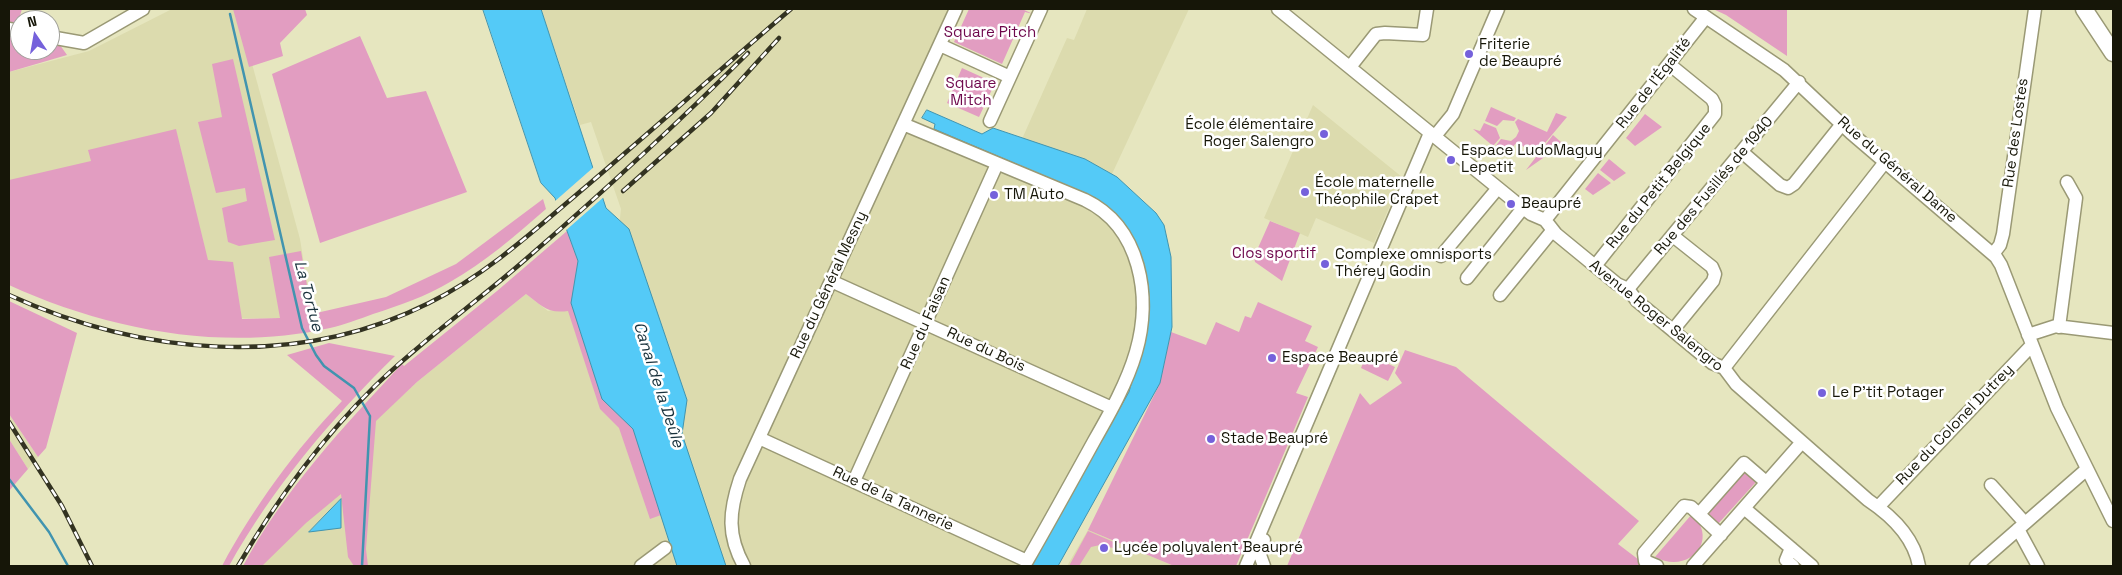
<!DOCTYPE html>
<meta charset="utf-8">
<style>
body{margin:0}
#map{position:relative;width:2122px;height:575px;overflow:hidden;background:#e6e6bf;font-family:"Space Grotesk",sans-serif}
canvas{display:block}
.frame{position:absolute;inset:0;border:10px solid #161608;pointer-events:none}
.north{position:absolute;left:10px;top:10px;width:50px;height:50px;box-sizing:border-box;background:#fff;border:1px solid #a2a29c;border-radius:50%;rotate:348deg;font-size:14px;font-weight:700;line-height:20px;text-align:center;color:#161608}
.north::after{content:'';display:block;margin:auto;width:18px;height:22px;background:#7561db;clip-path:polygon(50% 0,100% 100%,50% 72%,0 100%)}
</style>
<div id="map">
<canvas width="2122" height="575"></canvas>
<div class="frame"></div>
<div class="north">N</div>
</div>
<script>
const c = document.querySelector('canvas').getContext('2d');
c.lineJoin = 'round';
function fill(path, color) { c.fillStyle = color; c.fill(path, 'evenodd'); }
function strokePath(path, color, width, dash) { c.strokeStyle = color; c.lineWidth = width; c.lineCap = dash ? 'butt' : 'round'; c.setLineDash(dash || []); c.stroke(path); }
function drawText(font, color, halo, rows, align = 'center') {
  c.font = font + ' "Space Grotesk",sans-serif'; c.lineWidth = 5; c.setLineDash([]); c.textBaseline = 'middle'; c.strokeStyle = halo; c.fillStyle = color; for (const [text, x, y, turn = 0] of rows) {
    c.save(); c.translate(x, y); c.rotate((+turn || 0) * Math.PI / 180); c.textAlign = isNaN(turn) ? turn : align; if (halo) c.strokeText(text, 0, 0); c.fillText(text, 0, 0); c.restore();
  }
}
const built = new Path2D(`
 M172,9H237L300,239L312,314L293,318L178,319L9,273V72L89,51Z
 M541,9H956L906,118L1096,198L1123,223L1140,255L1136,371L1129,392L1030,566H255L363,432L417,382L526,294L548,311L611,299L621,209L591,122L580,125Z
 M1087,9H1189L1112,174L1085,159L1022,139L1067,38L1074,40Z
 M1313,105L1402,177L1374,243L1316,218L1308,237L1264,218Z
 M9,414L38,457L28,469L9,439Z
 M1088,530L1174,566H1067Z`);
const green = new Path2D(`
 M9,9H22L17,25L20,50H50V43L60,45L67,55L9,72Z
 M233,9H305L307,15L280,43L283,56L249,67Z
 M969,9H1022L1033,14L1025,12L1002,64L954,42Z
 M1713,9H1787V56L1726,15Z
 M360,36L387,98L426,91L467,192L320,243L272,74Z
 M233,59L275,240L239,246L228,242L222,208L247,201L245,188L216,193L198,122L222,117L212,64Z
 M962,68L995,83L979,117L947,103Z
 M1491,107L1516,118L1514,121L1503,120L1497,126L1485,121Z
 M1556,113L1567,117L1535,155L1517,142L1505,156L1495,147L1501,139L1511,141L1516,137L1519,131L1515,122L1518,119L1547,132Z
 M1645,114L1662,127L1635,146L1626,138Z
 M1484,123L1496,128L1500,138L1493,146L1473,129L1480,131Z
 M176,129L208,260L233,262L242,319L280,318L269,257L301,251L312,314L386,297L456,264L543,199L546,209C515,236 485,262 450,282C427,296 398,306 373,314C359,319 344,325 330,328C223,352 107,330 9,285V180L91,161L88,150Z
 M1553,135L1561,142L1553,151L1526,170Z
 M1609,159L1626,173L1614,181L1600,170Z
 M1598,173L1611,183L1593,195L1585,189Z
 M1270,221L1300,233L1282,281L1255,262L1254,257Z
 M567,231L578,261L571,303L602,399L633,429L661,515L650,519L619,428L600,409L568,311C547,314 541,305 526,294L417,382L376,421L366,549L368,566H354L348,557L341,494L306,523L262,566H243C284,490 343,427 402,364L404,366L497,291Z
 M9,301L77,333L46,448L38,457L9,414Z
 M1258,302L1312,326L1305,341L1318,347L1296,393L1308,397L1236,566H1174L1088,530L1160,383L1171,332L1206,345L1216,322L1239,332L1245,316L1251,318Z
 M329,343L395,356C331,419 273,487 229,566H222C253,508 296,449 342,401L287,355Z
 M1405,350L1456,367L1639,521L1618,544L1647,566H1287L1360,393L1370,405L1402,383L1395,373Z
 M1367,354L1395,367L1388,381L1361,368Z
 M9,439L28,469L9,491Z
 M1743,470L1756,482L1718,524L1705,512Z
 M1692,514C1720,541 1688,575 1655,557Z
 M1088,531L1116,543L1113,548L1100,545L1091,547L1079,566H1069Z`);
const water = new Path2D(`
 M483,9H541L606,208L629,229L687,400L682,434L726,566H677L633,429L602,399L571,303L578,261L555,198L541,183Z
 M927,110L982,134L993,128L1085,159L1117,177L1156,213L1164,225L1171,257L1172,327L1160,383L1058,566H1030L1129,392L1143,339L1137,247L1123,223L1096,198L934,129L935,124L922,118Z
 M341,499V528L309,532Z`);
const pier = new Path2D(`
 M595,166L605,196L564,232L554,202Z`);
const stream = new Path2D(`
 M230,14L302,328L316,355L324,366L354,388L370,416L362,566
 M9,479L49,532L68,566`);
const minor = new Path2D(`
 M1278,9L1514,201L1531,214L1545,220L1556,234L1617,284L1628,289L1637,301L1712,363L1724,368L1736,384L1868,500C1892,516 1914,537 1919,566
 M1694,9L1784,70L1851,133L1996,257L2001,265L2057,408L2113,521
 M9,29L20,31
 M50,37L84,43L143,9
 M940,45L1010,77
 M1350,67L1376,34L1385,33L1423,35L1427,9
 M990,121L1041,9
 M1435,136L1453,114L1498,9
 M1742,152L1780,185L1788,188L1794,184L1842,124
 M1545,220L1706,17
 M1993,254L2000,245L2003,234L2035,9
 M1441,256L1498,188
 M1595,266L1715,114V105L1712,99L1669,64
 M1467,278L1523,208
 M831,281L1112,408
 M1628,289L1799,82
 M1500,295L1552,231
 M2059,327L2076,198L2067,182
 M1673,330L1713,281L1715,274L1712,267L1673,236
 M2028,335L2056,326L2113,333
 M1724,368L1885,162
 M759,438L1027,561C1050,521 1072,481 1094,441C1110,413 1127,383 1136,352C1152,297 1141,227 1085,200L903,124
 M854,481L997,164
 M1991,485L2025,523
 M1879,506L2032,345
 M1744,508L1812,566
 M1699,514L1744,463L1766,482
 M2018,529L2038,566
 M1791,548L1786,560L1793,566
 M641,566L665,548
 M744,566C727,535 729,512 740,479L956,9
 M1246,566L1430,133
 M1264,566L1260,555L1264,540
 M1657,566L1645,561L1644,553L1684,506L1691,507L1721,535
 M1693,566L1802,442
 M1976,566L2087,469`);
const major = new Path2D(`
 M2084,9L2113,53`);
const rail = new Path2D(`
 M623,191L711,113L779,38
 M9,295C141,355 296,370 429,303C489,273 538,227 589,184C657,126 723,67 791,9
 M9,422L62,506L92,566
 M238,566C276,501 321,439 375,386C422,340 477,302 526,259C602,193 677,124 748,53`);
const markers = [
 [1469,54,5,"#7561db"],
 [1324,134,5,"#7561db"],
 [1451,160,5,"#7561db"],
 [1305,192,5,"#7561db"],
 [994,195,5,"#7561db"],
 [1511,204,5,"#7561db"],
 [1325,264,5,"#7561db"],
 [1272,358,5,"#7561db"],
 [1822,393,5,"#7561db"],
 [1211,439,5,"#7561db"],
 [1104,548,5,"#7561db"]
];
const parkNames = [
 ["Square Pitch",990,33],
 ["Square",971,84],
 ["Mitch",971,101],
 ["Clos sportif",1274,254]
];
const poiNames = [
 ["Friterie",1479,45],
 ["de Beaupré",1479,62],
 ["École élémentaire",1314,125,"right"],
 ["Roger Salengro",1314,142,"right"],
 ["Espace LudoMaguy",1461,151],
 ["Lepetit",1461,168],
 ["École maternelle",1315,183],
 ["Théophile Crapet",1315,200],
 ["TM Auto",1004,195],
 ["Beaupré",1521,204],
 ["Complexe omnisports",1335,255],
 ["Thérey Godin",1335,272],
 ["Espace Beaupré",1282,358],
 ["Le P’tit Potager",1832,393],
 ["Stade Beaupré",1221,439],
 ["Lycée polyvalent Beaupré",1114,548]
];
const streetNames = [
 ["Rue de l'Égalité",1654,83,-52],
 ["Rue des Lostes",2016,133,-82],
 ["Rue du Général Dame",1897,170,41],
 ["Rue du Petit Belgique",1659,186,-51],
 ["Rue des Fusillés de 1940",1714,186,-50],
 ["Rue du Général Mesny",829,285,-65],
 ["Avenue Roger Salengro",1656,316,39],
 ["Rue du Faisan",926,323,-66],
 ["Rue du Bois",986,350,25],
 ["Rue du Colonel Dutrey",1955,425,-46],
 ["Rue de la Tannerie",893,499,25]
];
const waterNames = [
 ["La Tortue",308,296,75],
 ["Canal de la Deûle",658,385,72]
];
fill(built, '#dcdbae');
fill(green, '#e29dc1');
fill(water, '#54caf7');
strokePath(water, '#4194af', 1);
fill(pier, '#e6e6bf');
strokePath(stream, '#4194af', 2.5);
strokePath(minor, '#9a9975', 15);
strokePath(major, '#9a9975', 19);
strokePath(minor, '#fff', 12);
strokePath(major, '#fff', 16);
strokePath(rail, '#333321', 4.5);
strokePath(rail, '#fff', 2.5, [8]);
for (const [x, y, r, color] of markers) { const dot = new Path2D(); dot.arc(x, y, r, 0, 2 * Math.PI); c.fillStyle = color; c.fill(dot); strokePath(dot, '#fff', 2); }
drawText('15px', '#6e084c', '#fff', parkNames);
drawText('15px', '#161608', '#fff', poiNames, 'left');
drawText('15px', '#161608', '#fff', streetNames);
drawText('italic 16px', '#18313c', '#fff', waterNames);
</script>
